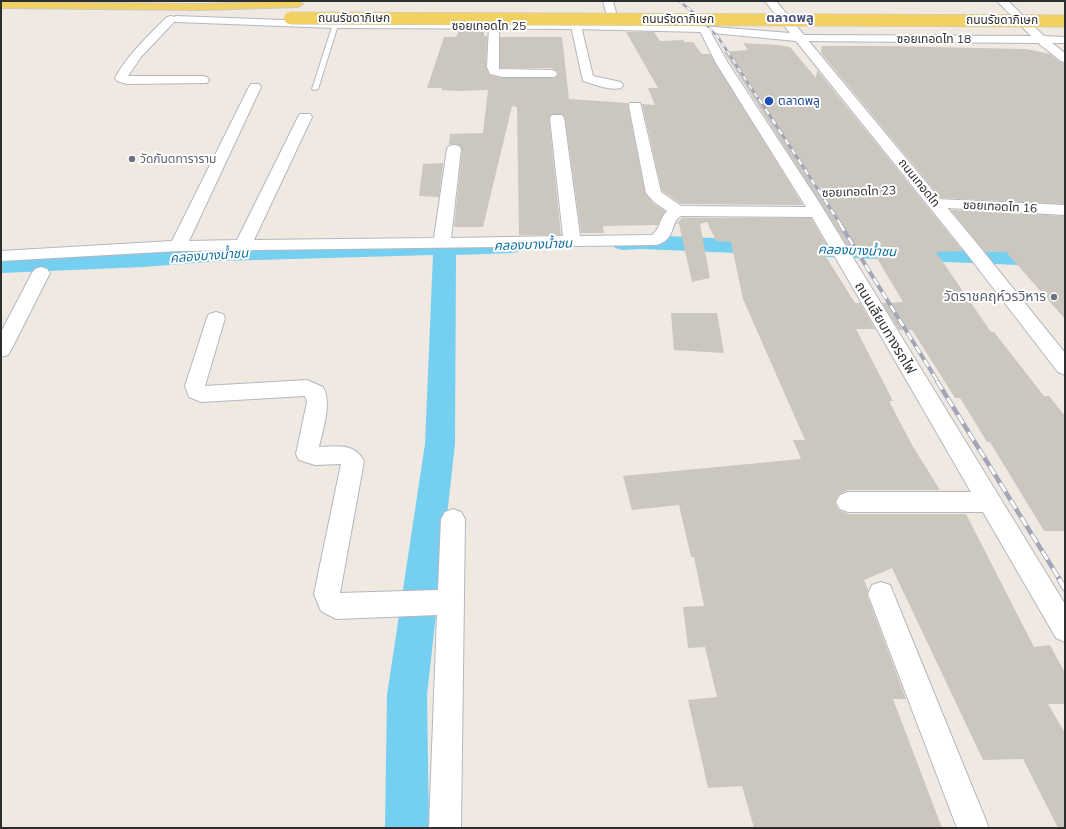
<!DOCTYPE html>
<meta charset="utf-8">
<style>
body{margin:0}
#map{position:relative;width:1066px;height:829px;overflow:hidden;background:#efe9e1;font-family:Mulish,sans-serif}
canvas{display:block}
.frame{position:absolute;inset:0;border:2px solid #2e2e2e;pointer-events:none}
</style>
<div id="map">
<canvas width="1066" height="829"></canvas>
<div class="frame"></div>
</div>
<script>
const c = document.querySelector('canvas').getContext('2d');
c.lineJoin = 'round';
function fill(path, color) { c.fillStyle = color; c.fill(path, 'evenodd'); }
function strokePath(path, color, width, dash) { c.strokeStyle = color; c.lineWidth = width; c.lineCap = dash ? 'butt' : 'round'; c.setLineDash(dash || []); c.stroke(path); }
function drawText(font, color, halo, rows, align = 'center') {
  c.font = font + ' Mulish,"Noto Sans Thai",sans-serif'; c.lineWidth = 4; c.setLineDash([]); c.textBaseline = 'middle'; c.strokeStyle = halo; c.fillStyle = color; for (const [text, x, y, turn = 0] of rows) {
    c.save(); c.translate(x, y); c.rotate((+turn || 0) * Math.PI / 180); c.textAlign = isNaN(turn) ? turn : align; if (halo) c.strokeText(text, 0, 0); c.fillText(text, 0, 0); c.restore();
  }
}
const canal = new Path2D(`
 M642,235L1065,253V267L642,249L623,250L615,248L612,243L615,238Z
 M512,239L520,241L523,246L520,251L512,253L456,255L455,444L427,695L429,828H385L387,695L425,444L433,255L222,261L143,267L1,273V259L143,253L222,247Z`);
const building = new Path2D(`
 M459,30H484V36H487L486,68L490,75L502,78H555L558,73L555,70L551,68H500V37H562L569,99L628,103V106L645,193L653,203L665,211L658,225L603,226L604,233H581L565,118L562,114H552L549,118L561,235H519L517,107L512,106L483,227H454L462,149L459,145L449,144L450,134L483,133L488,90L460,91L442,90V88H427L444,37H456Z
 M626,32H654L660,41L683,40L685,42H693L702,54H710L803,205L681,204L662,191L642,104L655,105L648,88H658Z
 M743,43L777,45L790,47L816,78L817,70L963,251L936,252L991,332H994L1044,396H1049L1065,416V531H1044L990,442H987L960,398H955L914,333L912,330H899L882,303L903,302L872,250H850L724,52L748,50Z
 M822,46H881L1026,49L1050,54L1060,62L1065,63V204L941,198L821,53Z
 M443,163L439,197L419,196L423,164Z
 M951,210L1065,216V319L1006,252H985Z
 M682,218H811L829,249H821L855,303H860L875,329H856L893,401H889L912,445L940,490H848L839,494L835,503L839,510L848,514H966L1034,647L1050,645L1065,673V704H1048L1065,733V828H1058L1023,759L983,760L892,568L864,580L868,590L867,595L906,699H893L942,828H754L742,786L708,788L688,700L717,697L705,647L688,648L683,607L704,606L694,557H691L679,505L632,510L623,476L801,459L793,440H805L743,299L731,242L716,241L707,222L700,224L710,278L692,282L679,224H676Z
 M671,313H717L724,353L674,350Z`);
const path = new Path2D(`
 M821,94H814L819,100H825
 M795,98L817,97
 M836,202L905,200`);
const lane = new Path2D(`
 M333,24L338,25L318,89L313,90L312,89Z`);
const street = new Path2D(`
 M603,1H613L617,16L607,29L603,30L598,27L607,16Z
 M997,1H1008L1044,36L1065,37V43H1052L1065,53V62L1061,61L1038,43L802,41L796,38L802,35L1031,36Z
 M171,16L175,17L176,19L175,21L141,57L128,76H203L207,77L209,80L207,83L127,84L117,81L115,78C128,54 148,36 167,17Z
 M494,23L499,26V69L551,70L555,71L557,74L555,77H502L490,74L487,67L489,26Z
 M576,23L581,26L593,76L621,82L623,85L621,88C609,91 594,84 583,81L571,26Z
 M702,26L706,27L710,31L728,63L819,202L1065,604V642L1056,638L983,512H848L840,509L836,502L840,495L848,492H971L812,217L681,216C669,223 677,240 656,245L178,251L1,261V251L172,241L249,87L251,84H259L261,87L189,241L237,240L298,117L300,114H310L312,117L254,240L434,238L447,149L449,146L454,145L459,146L461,149L451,238L563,236L550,118L552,115H562L564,118L580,236L652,235C660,229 660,218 667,211L654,202L646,193L629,106L630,103H640L641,106L661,192L681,206L806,207L716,63L701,33L697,29Z
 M936,199L1065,205V215L931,207L928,204L931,201Z
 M41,267L47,269L50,273L11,350L8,355L1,357V332L32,273L35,269Z
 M216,312L223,314L225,318L205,386L307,380L323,387C332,403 323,429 319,447C337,446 355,443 364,461L340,593L438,590L441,519L445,512L453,509L461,512L465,519L461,828H429L437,615L336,619L321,611L314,594L341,464L315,465L299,460L296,454L307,402L305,396L201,402L189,397L185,386L207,318L209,314Z
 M881,582L890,585L989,828H957L868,594L872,585Z`);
const secondary = new Path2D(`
 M765,1H776L804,35L806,36L807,39L979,246L1065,353V375L1058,372L967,254L796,41L702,32L576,29L335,28L176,22L170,19L176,16L335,22L576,23L702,26L790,33Z`);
const primary = new Path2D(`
 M299,1L303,4L298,7L201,10L1,8V2L201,4Z`);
const railFar4 = new Path2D(`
 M679,1L699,17L718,37L759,100`);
const railFar3 = new Path2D(`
 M759,99L841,225`);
const railFar2 = new Path2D(`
 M840,224L938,382`);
const railFar1 = new Path2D(`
 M937,381L1060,580`);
const rail = new Path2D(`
 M1059,579L1065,589`);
const primaryBridge = new Path2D(`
 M290,18L1065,21`);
const markers = [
 [769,101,5,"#1a4fb4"],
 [132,159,4,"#6b7280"],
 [1054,297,4,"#6b7280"]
];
const farStreetnames = [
 ["ถนนรัชดาภิเษก",354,18],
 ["ถนนรัชดาภิเษก",678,19],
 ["ถนนรัชดาภิเษก",1002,20],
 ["ซอยเทอดไท 25",489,26],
 ["ซอยเทอดไท 18",934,39],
 ["ถนนเทอดไท",919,183,51],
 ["ซอยเทอดไท 23",859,192,-2],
 ["ซอยเทอดไท 16",1000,207,3]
];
const farTransitnames = [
 ["ตลาดพลู",778,101]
];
const farWorshipnames = [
 ["วัดกันตทาราราม",140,159]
];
const farQuarternames = [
 ["ตลาดพลู",790,18]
];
const farWaternames = [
 ["คลองบางน้ำชน",533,245,-2],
 ["คลองบางน้ำชน",857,251,2],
 ["คลองบางน้ำชน",209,256,-4]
];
const worshipNames = [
 ["วัดราชคฤห์วรวิหาร",1046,297]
];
const streetNames = [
 ["ถนนเลียบทางรถไฟ",885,328,59]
];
fill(canal, '#75cff0');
fill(building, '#cbc7bf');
strokePath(lane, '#b4b7c1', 2);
strokePath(street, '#b4b7c1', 2);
strokePath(secondary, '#b4b7c1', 2);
strokePath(primary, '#c9c9c9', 2);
strokePath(path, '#c9c9c9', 1.5, [1.5, 1]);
fill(lane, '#fff');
fill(street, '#fff');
fill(secondary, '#fff');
fill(primary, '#f2d163');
strokePath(railFar4, '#a3a6b8', 2.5);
strokePath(railFar3, '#a3a6b8', 3);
strokePath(railFar2, '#a3a6b8', 4);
strokePath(railFar1, '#a3a6b8', 4.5);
strokePath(rail, '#a3a6b8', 5.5);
strokePath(railFar4, '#fff', 1.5, [5]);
strokePath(railFar3, '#fff', 2, [6]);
strokePath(railFar2, '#fff', 2.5, [8]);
strokePath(railFar1, '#fff', 3, [10]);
strokePath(rail, '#fff', 4, [12]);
strokePath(primaryBridge, '#c9c9c9', 13, []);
strokePath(primaryBridge, '#f2d163', 12);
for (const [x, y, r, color] of markers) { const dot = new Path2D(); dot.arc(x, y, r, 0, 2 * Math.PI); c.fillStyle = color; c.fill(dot); strokePath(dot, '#fff', 1.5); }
drawText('12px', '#2e2e2e', '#fff', farStreetnames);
drawText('12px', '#164399', '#fff', farTransitnames, 'left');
drawText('12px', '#5b616d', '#fff', farWorshipnames, 'left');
drawText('bold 13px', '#4d5680', '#fff', farQuarternames);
drawText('italic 13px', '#0d6fa3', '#fff', farWaternames);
drawText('14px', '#5b616d', '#fff', worshipNames, 'right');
drawText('14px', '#2e2e2e', '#fff', streetNames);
</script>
